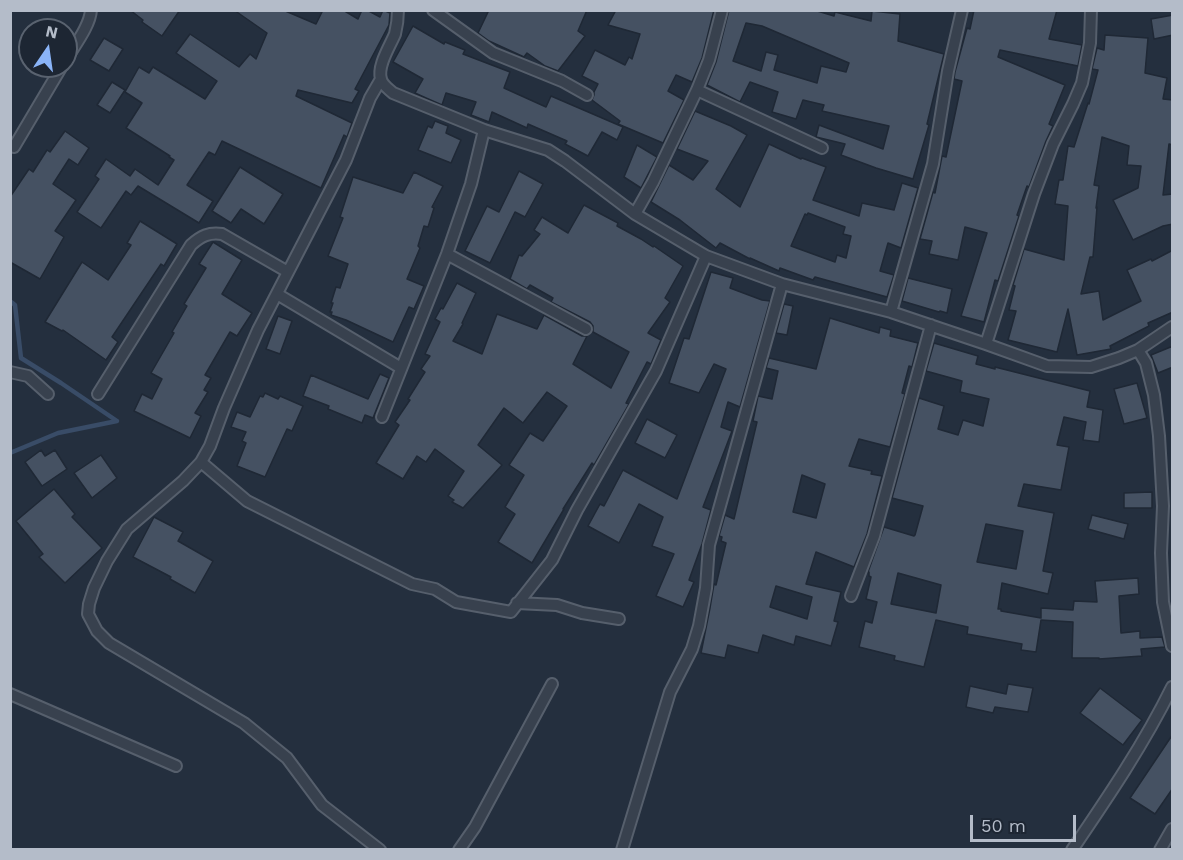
<!DOCTYPE html>
<style>
body{margin:0}
#map{position:relative;width:1183px;height:860px;overflow:hidden;background:#242f3e;font-family:"Work Sans",sans-serif}
canvas{display:block}
.frame{position:absolute;inset:0;border:12px solid #b4bcc9;pointer-events:none}
.north{position:absolute;left:18px;top:18px;width:60px;height:60px;box-sizing:border-box;background:#1d2633;border:2px solid #59626f;border-radius:50%;rotate:13deg;font-size:16px;font-weight:700;line-height:24px;text-align:center;color:#b4bcc9}
.north::after{content:'';display:block;margin:auto;width:21px;height:27px;background:#8ab4f8;clip-path:polygon(50% 0,100% 100%,50% 72%,0 100%)}
.scale{position:absolute;left:970px;top:815px;width:106px;height:27px;box-sizing:border-box;border:3px solid #b4bcc9;border-top:0;padding-left:8px;font-size:18px;line-height:21px;white-space:nowrap;color:#b4bcc9;-webkit-text-stroke:4px #1d2633;paint-order:stroke}
</style>
<div id="map">
<canvas width="1183" height="860"></canvas>
<div class="frame"></div>
<div class="north">N</div>
<div class="scale">50 m</div>
</div>
<script>
const c = document.querySelector('canvas').getContext('2d');
c.lineJoin = 'round';
function strokePath(path, color, width, dash) { c.strokeStyle = color; c.lineWidth = width; c.lineCap = dash ? 'butt' : 'round'; c.setLineDash(dash || []); c.stroke(path); }
function fill(path, color) { c.fillStyle = color; c.fill(path, 'evenodd'); }
const stream = new Path2D(`
 M10,301L15,305L21,358L61,383L117,421
 M10,453L58,433L117,421`);
const building = new Path2D(`
 M130,10H180L162,36L142,22L143,20Z
 M234,10H283L316,24L323,10H343L358,19L362,10H367L380,17L383,10L390,13L389,25L355,89L359,91L352,103L298,90L296,96L352,123L347,137L344,135L321,188L222,141L215,155L209,152L187,185L213,201L199,223L138,186L131,195L126,191L101,228L77,212L99,179L95,176L106,159L130,176L135,169L158,185L174,160L169,157L170,156L126,128L142,103L125,92L139,67L149,73L153,67L205,99L217,81L176,53L190,34L239,67L250,54L256,59L267,33Z
 M489,10H587L578,31L585,36L558,71L545,66L527,53L524,57L489,41L478,33Z
 M616,10H714L702,58L692,82L676,75L668,91L684,100L663,143L618,124L620,121L592,100L594,95V92L598,84L582,76L595,50L625,65L629,57L632,59L640,34L608,25Z
 M729,10H814L834,16L835,12L871,21L872,11L900,14L898,41L944,54L927,124L929,125L913,179L876,168L841,155L845,144L816,137L819,125L883,149L889,126L822,111L824,105L803,100L796,119L772,112L778,92L750,82L740,102L707,85L716,62ZM746,23L762,26L849,63L846,72L821,66L817,83L774,70L778,55L766,52L761,71L733,61Z
 M974,10H1057L1049,39L1082,45L1078,66L1000,50L998,57L1065,85L1049,124L1053,126L1046,141L1029,187L1027,186L1017,215L1019,216L998,281L995,280L984,322L961,316L987,233L965,227L958,260L929,254L932,241L920,239L933,192L935,193L942,156L946,157L962,81L954,79L955,72L967,28L970,29Z
 M1173,15V35L1154,39L1151,19Z
 M413,26L444,44L445,42L465,50L463,54L510,72L504,88L546,107L551,96L623,127L617,140L602,132L588,156L565,144L567,141L528,124L527,128L492,112L489,122L471,115L476,102L446,93L442,105L426,98L415,93L423,79L393,62Z
 M1105,35L1148,38L1145,73L1167,78L1163,99L1173,100V145L1169,144L1163,195L1173,194V224L1163,226L1133,240L1113,200L1138,188L1141,166L1127,165L1129,146L1102,137L1094,185L1099,186L1096,208L1097,207L1093,257H1090L1081,294L1099,291L1103,320L1141,301L1127,270L1151,259L1152,261L1173,250V312L1148,323L1149,326L1110,346L1111,349L1077,355L1068,309L1057,352L1008,340L1016,311L1009,310L1015,286L1013,285L1024,249L1064,260L1068,206L1055,204L1059,180H1063L1068,146L1074,147L1088,103L1089,104L1098,70L1092,69L1097,48L1104,50Z
 M104,38L123,49L109,71L90,60Z
 M112,82L125,90L110,113L97,105Z
 M695,111L731,126L747,135L716,189L740,207L769,144L801,159L802,158L826,167L813,200L859,216L862,203L894,210L902,183L918,188L901,248L888,243L880,271L894,275L887,297L815,277L813,280L780,268L779,271L750,258V259L720,243L716,248L680,220L651,202L669,165L693,180L708,161L677,149ZM808,213L845,227L843,234L851,236L846,258L837,255L835,262L791,246L805,214L807,215Z
 M435,121L448,126L446,133L461,140L451,163L418,150L428,126L432,128Z
 M65,131L89,148L78,165L69,159L53,184L76,200L55,231L64,237L40,279L10,262V197L29,169L33,172L47,150L50,152Z
 M637,145L657,157L641,188L624,177Z
 M240,167L283,194L264,224L241,209L231,223L212,211Z
 M519,171L543,184L525,217L515,212L490,263L465,251L487,206L499,212Z
 M414,172L443,186L432,207L434,208L428,227L424,226L418,246L420,248L407,279L424,286L414,309L409,307L393,342L346,320L331,315L332,312H330L333,303H331L336,287L340,288L348,264L328,256L343,218L340,217L353,177L403,193Z
 M584,205L618,223L617,226L641,239L653,247L654,246L683,266L665,298L670,302L648,333L661,340L651,364L647,362L626,403L629,404L594,465L592,463L563,509H564L532,563L498,542L515,514L505,507L524,475L509,465L530,433L543,441L567,406L547,392L523,423L504,408L478,445L502,465L463,508L452,502L454,500L448,496L464,471L435,449L426,462L417,456L403,479L376,463L399,425L395,422L410,400L408,399L425,372L421,369L430,356L425,354L440,322L435,319L441,308L443,309L457,283L476,293L462,323L463,324L453,341L482,354L497,314L537,329L544,315L582,336H587L573,364L611,388L629,352L593,332V326L590,322L551,302L553,298L530,285L527,289L510,279L519,255L522,256L540,234L534,230L542,217L568,233Z
 M140,221L177,244L164,266L161,264L112,337L118,342L106,360L63,330L62,331L45,322L82,262L108,280L131,245L127,243Z
 M213,242L242,260L222,294L252,313L237,336L230,332L205,375L211,378L204,390L208,392L195,413L201,416L190,438L134,411L142,394L152,399L162,379L151,373L174,333L172,332L187,306L184,304L206,268L199,264Z
 M711,272L733,278L730,288L762,300L770,301L740,407L728,402L721,427L732,431L703,507L711,510L702,544L689,580L694,582L683,607L656,596L674,554L652,546L663,517L639,504L619,543L588,526L600,504L604,506L623,470L677,499L726,369L714,364L699,393L669,383L684,338L689,339Z
 M908,278L952,289L947,313L940,311L939,312L902,301Z
 M784,304L793,306L787,335L776,333Z
 M278,316L292,321L280,354L266,349Z
 M830,318L879,333L880,327L891,330L890,336L918,343L912,367L909,366L902,393L905,394L890,447L859,439L849,466L872,471L871,474L882,476L867,534L854,567L816,552L806,584L841,592L834,621L838,622L831,646L796,636L794,645L763,635L758,653L728,645L725,658L701,653L710,608L714,584L716,585L726,543L721,541L722,537L719,536L725,515L734,519L757,422L753,421L758,396L772,399L778,371L766,368L769,358L816,369ZM802,475L825,484L816,518L793,512ZM776,586L812,597L807,619L770,607Z
 M934,343L978,356L976,364L995,369V367L1090,391L1087,407L1103,410L1099,442L1083,440L1086,422L1064,417L1057,445L1069,447L1061,490L1024,484L1018,506L1054,513L1043,571L1053,573L1048,594L1002,583L998,609H1001V611L1041,618V608L1073,610L1074,601L1097,602L1095,581L1138,578L1139,594L1119,596L1121,633L1140,631V638L1162,637L1165,647L1141,649L1142,656L1099,659V658H1072L1073,622L1041,620L1036,652L1021,650L1022,644L967,634L968,627L936,620L924,667L894,660L895,656L859,647L865,621L872,623L877,602L866,599L871,577L869,576V572H868L884,527L914,536L915,535L923,506L892,498L919,398L944,406L938,429L958,435L963,420L983,426L989,399L960,392L962,381L926,371ZM986,524L1023,531L1016,569L977,562ZM898,573L941,585L936,613L891,604Z
 M1173,346V367L1158,373L1151,355Z
 M380,374L389,378L373,418L365,415L362,423L328,409L329,406L303,396L311,375L368,399Z
 M1137,383L1147,418L1124,424L1114,389Z
 M265,393L278,399L280,396L303,406L292,431L287,429L265,477L237,466L246,443L242,441L246,432L231,427L237,412L250,417L260,396L263,397Z
 M647,419L677,435L665,458L635,443Z
 M41,450L45,456L55,450L67,469L42,486L25,462Z
 M101,455L117,478L92,498L74,473Z
 M54,489L75,514L72,517L102,548L65,583L39,557L43,554L16,521Z
 M1152,492V508H1124V493Z
 M1092,515L1128,524L1124,539L1088,529Z
 M154,517L183,532L178,541L213,561L195,593L170,579L171,577L133,557Z
 M1008,684L1033,688L1028,712L995,707L993,713L966,707L970,686L1006,694Z
 M1100,688L1142,720L1123,745L1080,713Z
 M1173,734V788L1155,814L1130,798Z`);
const street = new Path2D(`
 M398,10C398,19 397,26 395,34C390,46 377,66 381,79C382,85 389,89 393,93L484,130L548,150L565,161L635,214L706,256L782,284L891,312L986,344L1047,366L1091,367L1119,358L1138,350L1172,327
 M433,10L493,53L562,81L587,95
 M66,60C74,46 90,26 91,10
 M697,90L822,148
 M14,147L62,66
 M635,214L653,182L697,90L709,60L722,10
 M447,254L586,329
 M277,294L401,368
 M891,312L933,164L948,71L962,10
 M986,344L1034,194L1053,144L1073,104L1082,83L1090,43L1091,10
 M1138,350L1146,363L1154,395L1159,436L1163,506L1161,553L1163,602L1172,646
 M10,372L28,376L48,394
 M98,394L191,245C201,236 209,232 222,234L288,272
 M382,417L447,254L471,184L484,130
 M201,462L247,501L412,584L435,589L456,602L511,612L552,560L577,510L656,371L706,256
 M851,596L874,536L931,325
 M517,603L557,605L582,613L619,619
 M10,694L176,766
 M380,850L322,805L287,758L244,723L109,643L97,631L88,614L89,604L94,588L107,561L127,529L183,481L201,462L210,446L224,408L258,330L346,160L370,98L381,79
 M459,850L475,827L552,684
 M622,850L670,692L692,649L699,626L706,588L709,545L782,284
 M1072,850C1108,797 1144,744 1172,687
 M1160,850L1172,829`);
strokePath(stream, '#394c67', 4.5);
fill(building, '#455162');
strokePath(building, '#1f2835', 1.5);
strokePath(street, '#565f6c', 14);
strokePath(street, '#38414e', 10);
</script>
